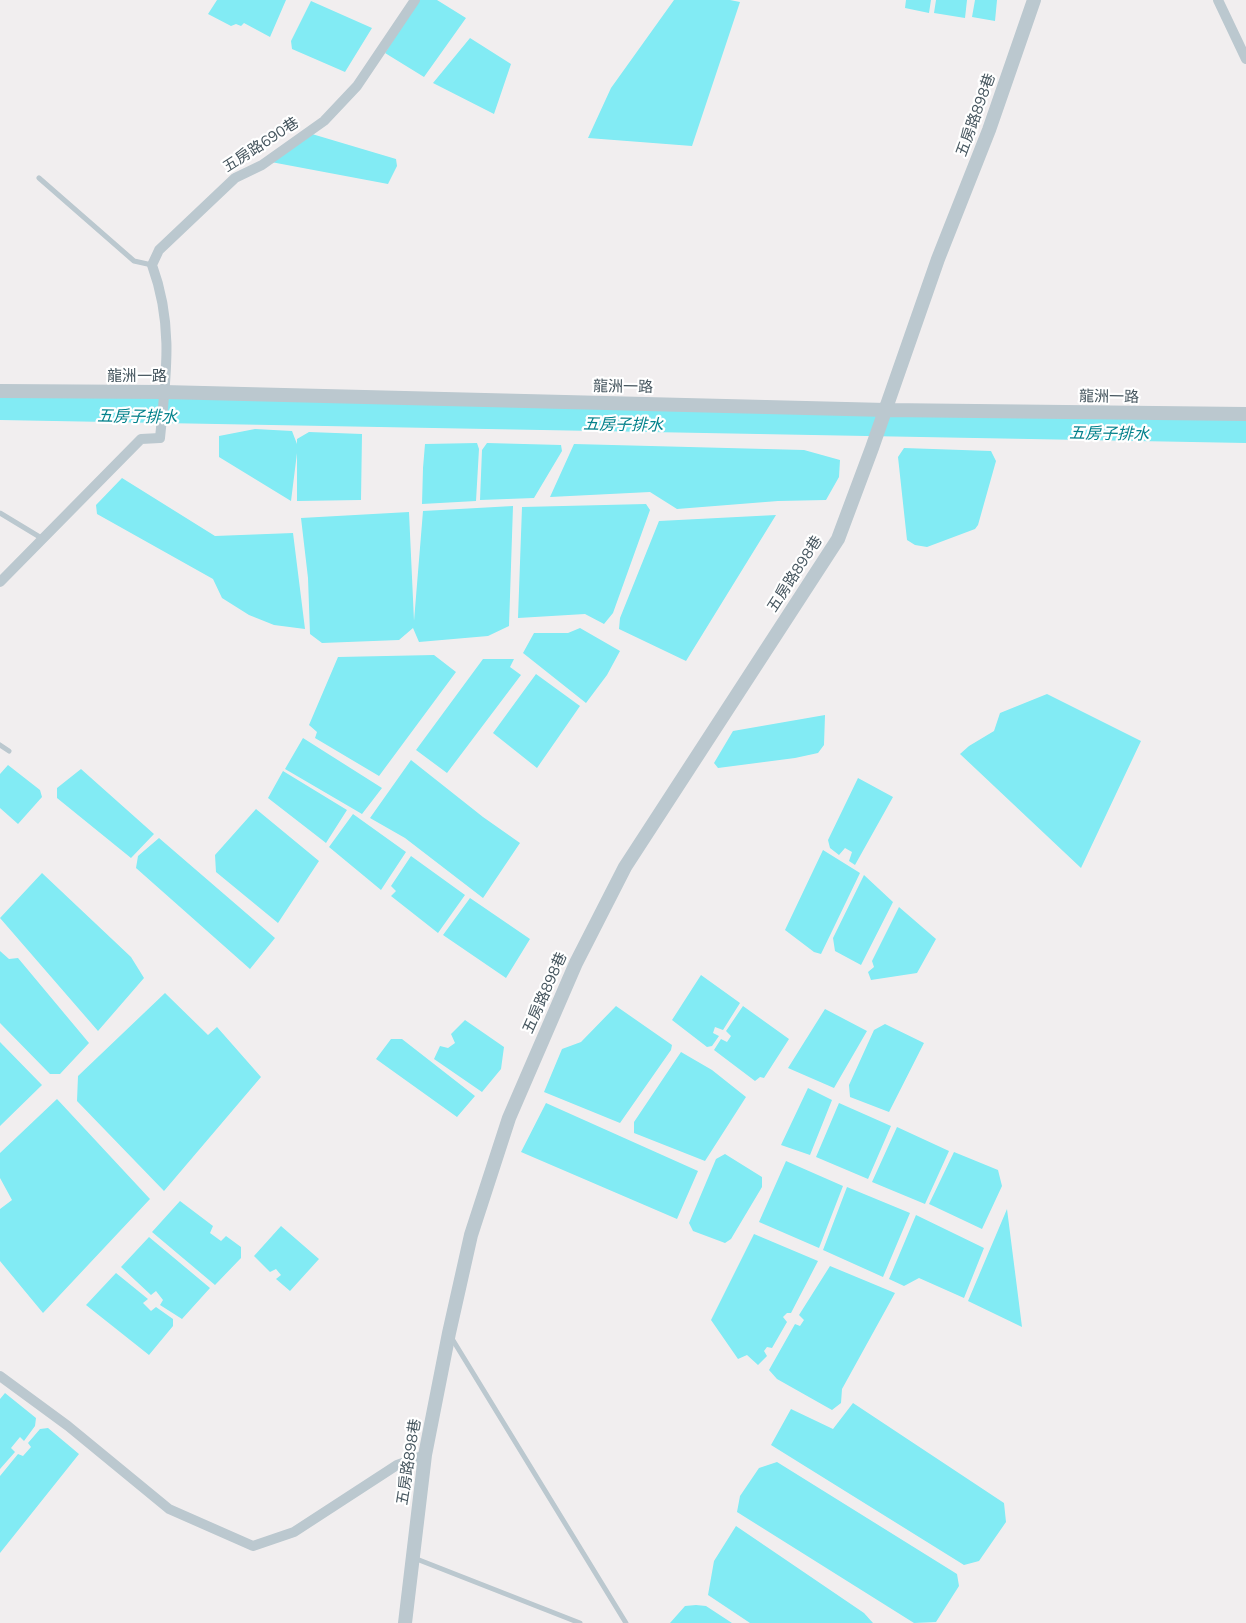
<!DOCTYPE html>
<meta charset="utf-8">
<style>
body{margin:0}
canvas{display:block;background:#f1eeef}
</style>
<canvas width="1246" height="1623"></canvas>
<script>
const c = document.querySelector('canvas').getContext('2d');
c.lineJoin = 'round';
function fill(path, color) { c.fillStyle = color; c.fill(path, 'evenodd'); }
function strokePath(path, color, width, dash) { c.strokeStyle = color; c.lineWidth = width; c.lineCap = dash ? 'butt' : 'round'; c.setLineDash(dash || []); c.stroke(path); }
function drawText(font, color, halo, rows, align = 'center') {
  c.font = font + ' Mulish,"Noto Sans TC",sans-serif'; c.lineWidth = 4.5; c.setLineDash([]); c.textBaseline = 'middle'; c.strokeStyle = halo; c.fillStyle = color; for (const [text, x, y, turn = 0] of rows) {
    c.save(); c.translate(x, y); c.rotate((+turn || 0) * Math.PI / 180); c.textAlign = isNaN(turn) ? turn : align; if (halo) c.strokeText(text, 0, 0); c.fillText(text, 0, 0); c.restore();
  }
}
const water = new Path2D(`
 M217,0H286L270,37L244,23L241,26L236,24L231,26L208,14Z
 M419,0H437L466,18L424,77L385,53Z
 M674,0H730L740,2L692,146L588,138L611,88Z
 M906,0H931L929,13L905,8Z
 M936,0H967L965,18L934,13Z
 M975,0H997L995,21L972,17Z
 M311,1L372,28L345,72L292,49L291,41Z
 M470,38L511,64L494,114L433,83Z
 M312,134L396,159L397,166L388,184L271,162Z
 M0,395L1246,419V443L0,420Z
 M255,429L292,431L297,444V439L309,432L362,434L361,500L297,501V453L291,501L219,457V436Z
 M477,443L479,449L476,501L422,504L423,468L425,444Z
 M487,443L561,445L562,451L534,498L480,500L482,450Z
 M574,444L804,450L840,460L839,477L826,500L778,501L677,509L650,492L550,497Z
 M904,448L991,451L996,461L978,525L975,529L927,547L915,545L907,540L898,457Z
 M122,478L215,536L293,533L305,629L274,625L249,615L222,598L213,579L97,514L96,505Z
 M646,504L650,510L613,613L604,624L585,614L518,618L522,507Z
 M513,506L509,626L488,636L419,642L413,628L399,640L322,643L310,634L308,578L301,518L409,512L414,621L423,511Z
 M776,515L686,661L619,629L620,618L659,521Z
 M580,628L620,651L607,675L586,703L523,653L534,633H568Z
 M434,655L456,672L379,776L315,738L317,732L309,725L338,657Z
 M483,659H514L510,667L521,675L447,773L416,750Z
 M536,674L580,706L537,768L493,733Z
 M1047,694L1141,741L1081,868L960,754L969,746L994,731L1000,713Z
 M825,715L824,745L818,753L795,758L718,768L714,763L733,731Z
 M303,738L382,788L362,814L285,769Z
 M411,760L483,817L520,843L483,898L405,838L370,818Z
 M8,765L40,790L42,797L18,824L0,808V774Z
 M81,769L154,834L131,858L57,798V788Z
 M283,771L347,810L326,843L268,798Z
 M858,778L893,797L855,865L849,861L852,852L845,848L839,855L830,848L828,840Z
 M256,809L319,861L278,923L216,872L215,855Z
 M353,814L406,852L381,890L329,847Z
 M159,838L275,938L250,969L136,868L138,856Z
 M823,850L860,873L821,954L814,952L785,930Z
 M411,856L465,895L438,933L391,896L396,891L391,886Z
 M42,873L131,957L144,978L98,1031L0,918Z
 M864,875L893,902L861,965L835,951L833,938Z
 M470,898L530,939L506,978L443,935Z
 M899,907L936,939L917,973L871,980L868,972L874,967L872,961Z
 M0,951L9,959L18,958L89,1043L60,1074H50L0,1023Z
 M701,975L740,1003L723,1030L715,1027L713,1033L719,1036L712,1046L707,1047L672,1020Z
 M165,993L208,1035L217,1027L261,1077L164,1191L77,1101L78,1076Z
 M616,1006L672,1045L671,1050L620,1123L544,1092L562,1049L581,1042Z
 M743,1006L789,1039L764,1078L760,1077L755,1081L714,1050L721,1039L727,1042L731,1036L726,1031Z
 M825,1009L867,1031L834,1088L788,1068Z
 M465,1020L504,1047L501,1069L482,1092L434,1059L440,1046L448,1048L455,1043L451,1034Z
 M885,1024L924,1043L889,1112L850,1097L849,1085L874,1030Z
 M391,1039H402L475,1096L457,1117L376,1059Z
 M0,1042L42,1085L0,1126Z
 M681,1052L712,1070L746,1097L705,1161L634,1133V1122Z
 M808,1088L832,1100L810,1155L781,1145Z
 M57,1099L150,1199L43,1313L0,1261V1209L12,1200L0,1178V1153Z
 M546,1103L698,1171L677,1219L521,1152Z
 M839,1103L891,1126L868,1179L816,1157Z
 M897,1127L949,1151L925,1204L872,1182Z
 M954,1152L998,1170L1002,1186L982,1229L929,1204Z
 M725,1154L762,1177V1187L731,1239L725,1243L693,1231L689,1223L716,1159Z
 M786,1161L843,1186L819,1248L759,1222Z
 M847,1187L910,1213L883,1277L823,1250Z
 M180,1201L213,1226L210,1233L221,1241L226,1236L241,1247V1258L215,1285L152,1232Z
 M1007,1209L1022,1327L968,1301Z
 M916,1215L984,1248L964,1298L919,1278L904,1286L889,1279Z
 M281,1226L319,1259L290,1291L276,1279L281,1275L276,1269L270,1272L254,1256Z
 M754,1234L818,1261L791,1313H787L783,1317L787,1322L772,1348L767,1347L764,1351L767,1356L758,1365L747,1355L738,1359L711,1320Z
 M149,1237L210,1288L182,1319L160,1305L163,1300L156,1291L151,1295L121,1267Z
 M830,1266L895,1293L842,1389L841,1403L832,1410L777,1379L769,1370L795,1324L800,1326L804,1320L799,1315Z
 M116,1273L148,1299L143,1303L151,1311L156,1307L173,1319V1326L149,1355L86,1305Z
 M5,1393L36,1418L35,1426L24,1441L20,1437L11,1448L15,1452L0,1469V1399Z
 M853,1403L1004,1503L1006,1522L979,1561L964,1565L771,1445L791,1409L833,1429Z
 M48,1428L79,1454L0,1553V1476L18,1454L23,1456L31,1447L28,1443L40,1429Z
 M777,1462L957,1574L959,1586L936,1622L914,1623L737,1512L740,1496L759,1468Z
 M736,1526L864,1613L873,1623H750L708,1595L714,1561Z
 M696,1605L706,1606L732,1623H670L685,1606Z`);
const service = new Path2D(`
 M39,178L134,261L152,265
 M0,513L43,539
 M0,745L9,751
 M451,1337L626,1623
 M414,1558L580,1623`);
const minor = new Path2D(`
 M1218,0L1246,59
 M0,582L141,439L160,438C166,376 174,325 152,265L159,250L235,178L262,165L324,121L357,86L415,0
 M0,1376L68,1426L169,1509L253,1546L294,1532L397,1465L425,1455`);
const tertiary = new Path2D(`
 M0,391L164,392L886,410L1246,414
 M405,1623L425,1455L449,1333L471,1235L509,1118L576,963L625,867L838,539L872,448L938,259L989,130L1034,0`);
const streetNames = [
 ["五房路898巷",976,115,-70],
 ["五房路690巷",261,145,-33],
 ["龍洲一路",137,376],
 ["龍洲一路",623,387,1],
 ["龍洲一路",1109,397,1],
 ["五房路898巷",795,574,-57],
 ["五房路898巷",545,993,-66],
 ["五房路898巷",409,1462,-81]
];
const waterNames = [
 ["五房子排水",137,417,1],
 ["五房子排水",623,425,1],
 ["五房子排水",1109,434,1]
];
fill(water, '#82ebf4');
strokePath(service, '#bbc8cf', 5);
strokePath(minor, '#bbc8cf', 10);
strokePath(tertiary, '#bbc8cf', 14);
drawText('15px', '#45555e', '#fff', streetNames);
drawText('italic 16px', '#04828c', '#fff', waterNames);
</script>
